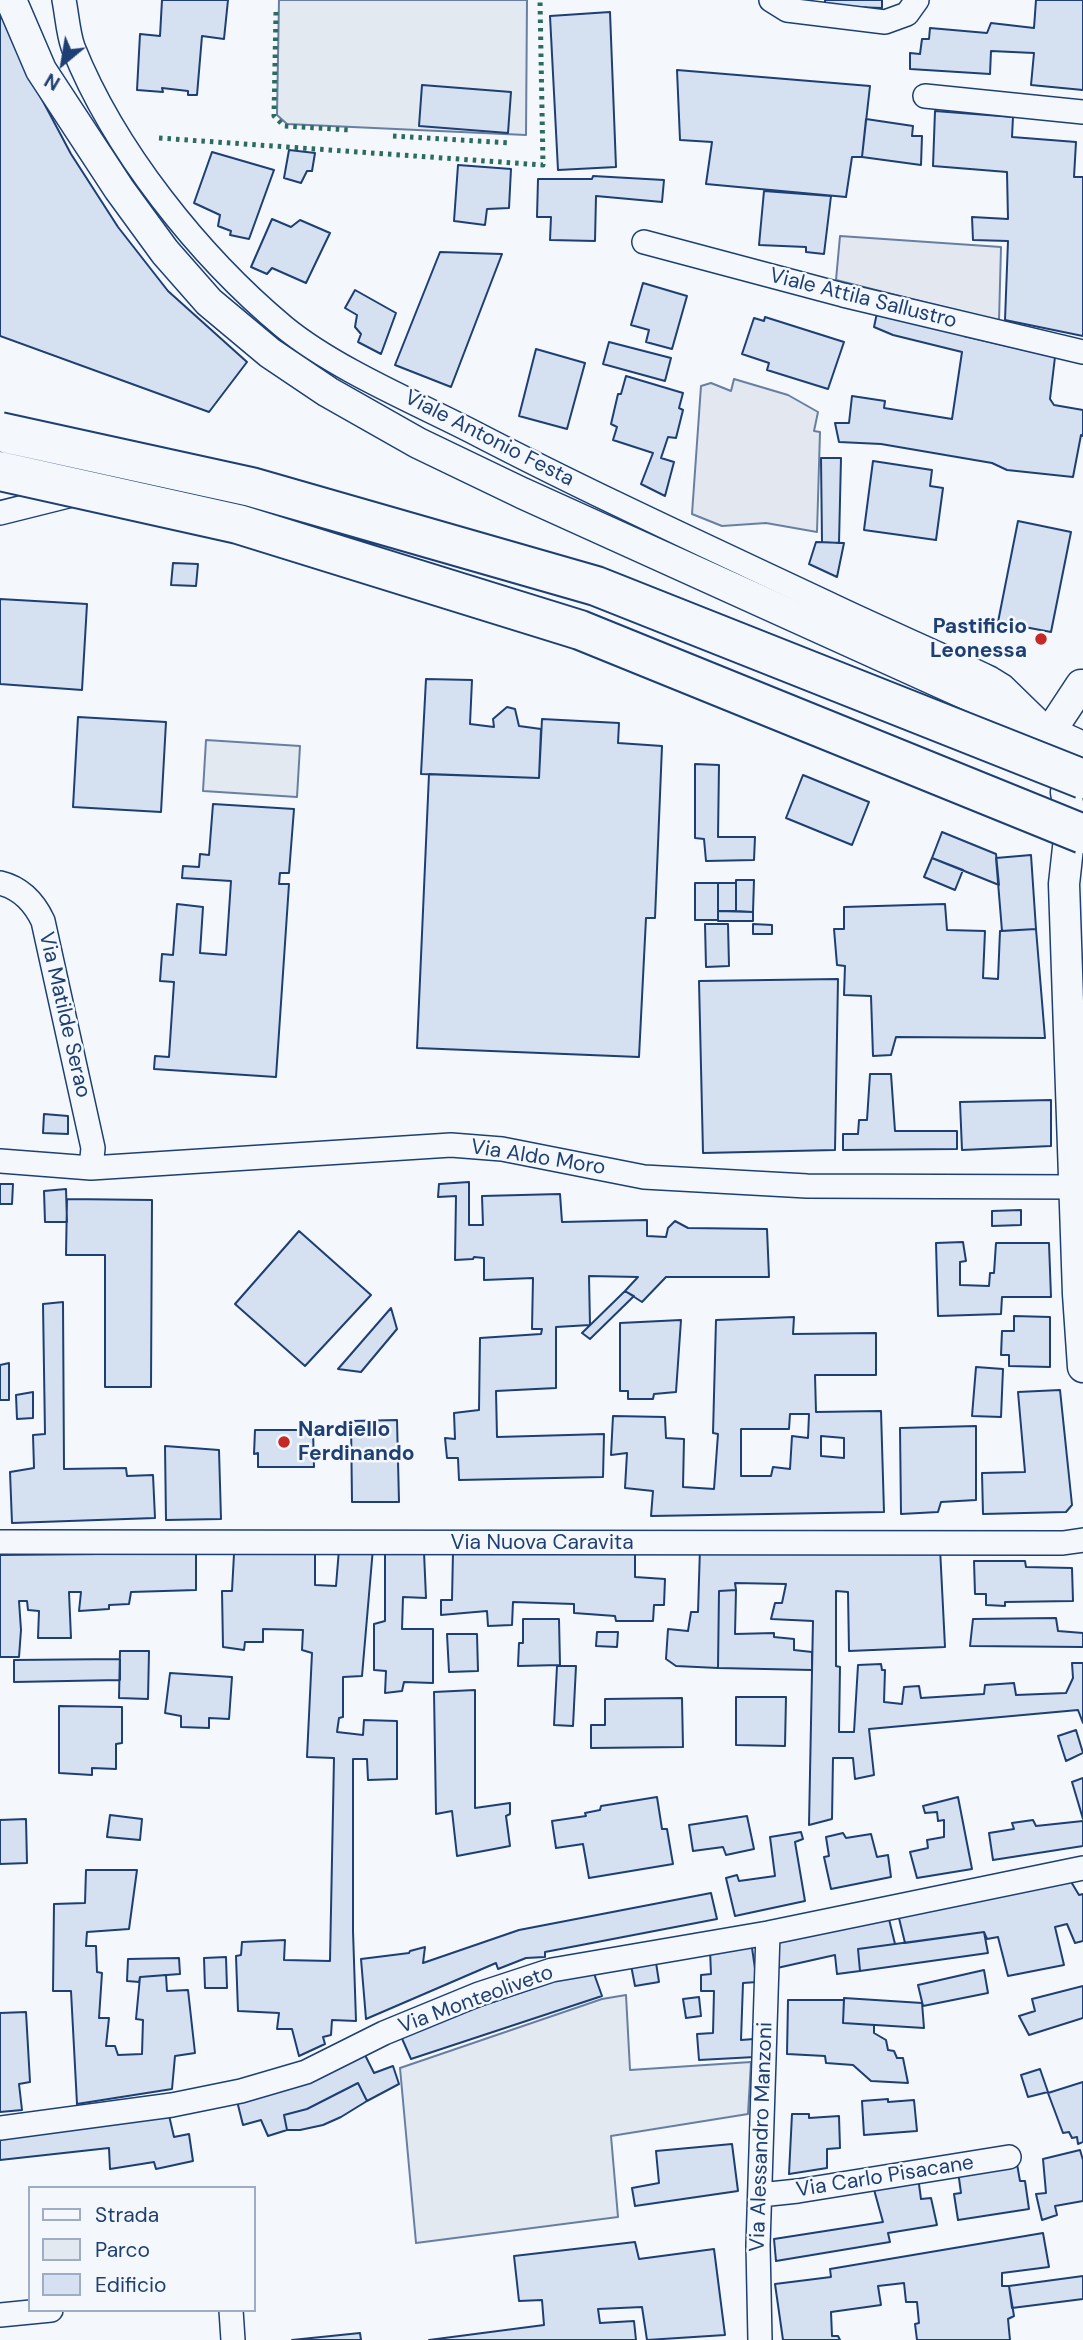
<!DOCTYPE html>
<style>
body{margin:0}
#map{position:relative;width:1083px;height:2340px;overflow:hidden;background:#f4f7fb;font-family:"DM Sans",sans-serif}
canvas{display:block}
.legend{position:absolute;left:28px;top:2186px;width:228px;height:126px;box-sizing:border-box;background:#f4f7fb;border:2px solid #9eadc5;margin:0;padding:9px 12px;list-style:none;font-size:21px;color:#1d3f73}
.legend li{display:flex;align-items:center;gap:14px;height:35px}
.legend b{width:35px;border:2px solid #9eadc5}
.north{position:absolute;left:28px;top:28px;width:70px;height:70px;-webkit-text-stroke:5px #f4f7fb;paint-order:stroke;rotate:210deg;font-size:19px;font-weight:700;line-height:28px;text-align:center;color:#1d3f73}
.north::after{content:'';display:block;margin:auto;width:24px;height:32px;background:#1d3f73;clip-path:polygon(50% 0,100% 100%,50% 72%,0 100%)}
</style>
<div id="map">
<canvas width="1083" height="2340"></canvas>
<ul class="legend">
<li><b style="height:9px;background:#f4f7fb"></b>Strada</li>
<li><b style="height:19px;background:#e3e9f0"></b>Parco</li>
<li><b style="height:19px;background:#d5e0f0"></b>Edificio</li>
</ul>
<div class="north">N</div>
</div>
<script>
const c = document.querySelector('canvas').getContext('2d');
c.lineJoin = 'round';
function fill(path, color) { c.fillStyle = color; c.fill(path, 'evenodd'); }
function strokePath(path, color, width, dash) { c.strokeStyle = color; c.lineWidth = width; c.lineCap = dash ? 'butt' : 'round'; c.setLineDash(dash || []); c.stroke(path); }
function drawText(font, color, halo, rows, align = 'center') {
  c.font = font + ' "DM Sans",sans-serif'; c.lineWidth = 5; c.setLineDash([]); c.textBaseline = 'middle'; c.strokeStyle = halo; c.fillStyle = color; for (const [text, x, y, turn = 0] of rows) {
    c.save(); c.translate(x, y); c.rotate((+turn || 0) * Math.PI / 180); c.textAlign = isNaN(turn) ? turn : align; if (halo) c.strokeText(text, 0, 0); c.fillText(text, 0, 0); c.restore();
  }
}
const green = new Path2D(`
 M279,0H527L526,135L287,124L277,115Z
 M206,740L300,746L297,797L203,791Z
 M626,1995L630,2070L751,2062L748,2114L611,2136L618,2217L416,2243L400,2068L602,1999Z`);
const parking = new Path2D(`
 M840,236L1001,247L999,321L836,280Z
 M734,379L788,395L818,412L814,431L820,432L817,532L766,523L722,526L692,514L701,386L711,383L731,391Z`);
const building = new Path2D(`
 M162,0H228L224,39L202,36L197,95H188V91L162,88L163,92L137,90L140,34L160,36Z
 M825,0H882V8L825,6Z
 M1036,0H1083V90L1031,85L1034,53L991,51L990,74L910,69V53L920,54L922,39H929L930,28L987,33L991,23L1034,28Z
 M610,12L616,167L558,170L550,16Z
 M0,13L21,60L71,154L118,227L168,291L247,362L209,412L0,336Z
 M677,70L870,86L862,157H852L846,197L706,184L712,142L680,140Z
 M422,85L511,92L508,133L419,126Z
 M935,111L1013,117L1012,137L1076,142L1074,177H1083V336L1005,320L1008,241L973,240L972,217L1008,219L1007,172L933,166Z
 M866,119L913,126L912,136H922L921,165L862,157Z
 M289,150L315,153L312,171H307L301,183L284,178Z
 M212,152L274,170L249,239L230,235L231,231L218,226L220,215L194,203Z
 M458,165L511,169L509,208L487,209L485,225L454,221Z
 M593,176L664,180L662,202L596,196L595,241L550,240L551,217H537L538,179H592Z
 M764,191L831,196L824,254L806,252V247L759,245Z
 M272,219L291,227L300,220L330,233L306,283L272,268L267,274L251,267Z
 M440,252L502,254L451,387L395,365Z
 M643,283L687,296L672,349L646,342L649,330L631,325Z
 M355,290L396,313L381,354L358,342L361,334L355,327L357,315L345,308Z
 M877,313L964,332V336L1055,357L1050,399L1054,405L1083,410V436L1081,435L1073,477L1007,470L992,463L881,444L839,442L835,423H849L852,396L885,401L884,408L952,419L962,352L893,335L874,327Z
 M765,317L844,342L828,389L767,370L769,363L742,354L754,318L764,321Z
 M609,342L671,358L665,381L603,364Z
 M536,349L585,363L567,429L519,416Z
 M626,376L683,393L679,408L683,410L676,438L668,437L661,458L674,462L665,496L641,484L653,453L613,440L617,427L611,424L618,394H621Z
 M821,458H841L839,543L822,542Z
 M873,461L932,470L930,486L943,488L936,540L864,530Z
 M1018,521L1071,532L1051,632L998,622Z
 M816,542L844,543L837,577L809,564Z
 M173,563L198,564L196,586L171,585Z
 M0,599L87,604L82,690L0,684Z
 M426,679L472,680L470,724L494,727L493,719L507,707L515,709L519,726L541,729L539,778L421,774Z
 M78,717L166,722L161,812L73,807Z
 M542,719L619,723L618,743L662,746L655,918H646L639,1057L417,1048L429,774L539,778Z
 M695,764L719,765L718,837H755L754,860L706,861L704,839L695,838Z
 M803,775L869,802L852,845L786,818Z
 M213,804L294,809L289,873H280L279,884H289L276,1077L154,1069L155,1056L169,1057L174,982L160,981L162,954L173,955L177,904L203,907L200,953L226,955L231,881L182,878L183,866L199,867L200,854L209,855Z
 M942,832L996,854L999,885L932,858Z
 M1031,855L1036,929L1002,931L996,858Z
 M932,858L963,870L955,890L924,877Z
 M736,880H754L753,912L736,911Z
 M695,883H718V920H695Z
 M718,883H736V911H718Z
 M945,904L947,930L985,931L983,978L998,979L1000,931L1036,929L1045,1038L896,1037L891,1055L873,1056L871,996L844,995L845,966L837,965L834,929H844V907Z
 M718,911L753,912V921H718Z
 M705,924H728L729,966L706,967Z
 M753,924L772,925V934H753Z
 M838,979L835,1150L703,1153L699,981Z
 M870,1074H891L895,1131H957V1149L843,1150V1134H858L859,1120H867Z
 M1051,1100V1146L962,1150L960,1102Z
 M44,1114L68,1116V1134L43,1133Z
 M469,1182V1225H483L482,1196L560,1194L562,1222L647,1220V1236L666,1237L668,1228L675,1221L688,1228L767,1229L769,1277H666L642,1302L625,1291L638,1277L589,1276L590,1325L556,1327V1388L496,1391L497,1437L604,1434L603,1477L459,1480L458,1458H447L445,1438L455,1439L454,1413L479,1410L480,1338L541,1334L542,1329H532L533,1278L484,1280V1258L474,1257L473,1259L455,1260L456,1196L438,1197L439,1184Z
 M0,1184H13L12,1204H0Z
 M66,1189L67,1222H45L44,1191Z
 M67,1199L152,1200L151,1387H105V1255H66Z
 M1021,1210V1225L992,1226V1211Z
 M299,1231L371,1295L305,1366L235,1304Z
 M963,1242L966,1261L960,1262V1285L989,1286L990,1273H994L996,1243H1049L1051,1297H1002L1001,1314L938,1316L936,1243Z
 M625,1291L634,1296L590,1339L582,1333Z
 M63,1302L64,1469L126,1468L127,1476L153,1475L155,1518L12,1523L10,1472L34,1468L33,1435L45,1434L43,1304Z
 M391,1308L397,1329L361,1372L338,1369Z
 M1014,1316L1050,1317V1367L1009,1366V1355H1001L1002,1331H1014Z
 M794,1317L793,1334L876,1333V1375H815L816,1412L881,1411L884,1512L651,1516L653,1491L625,1488L627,1453L611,1455L613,1416L665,1417L666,1438L684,1439L683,1487L714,1489L718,1434L713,1433L716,1320ZM790,1414H809L808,1438L792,1436L790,1469L773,1467L771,1476H741V1429H789ZM821,1436L844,1438V1458L821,1456Z
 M681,1320L676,1392L654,1394L653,1399H628V1391H620V1323Z
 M9,1363V1400H0V1365Z
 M976,1367L1003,1369L1001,1417L972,1416Z
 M1060,1390L1072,1505L1066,1512L983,1514L982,1473L1025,1472L1018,1392Z
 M33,1392V1418L17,1419L16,1395Z
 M397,1420L399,1502H352L351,1421Z
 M976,1426V1500L941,1502L938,1512L901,1514L900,1428Z
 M255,1430H313L314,1467H258V1453L254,1454Z
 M165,1446L219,1450L221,1519L166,1520Z
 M373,1548L362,1676L343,1677V1717L339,1718L337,1732L363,1735L364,1720L397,1721V1779L368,1780L367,1759H353V1931L356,2021L332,2020L331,2035L323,2037L325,2044L299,2056L292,2029H277L279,2013L238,2011L236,1956L241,1955L242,1942L285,1940L284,1960L330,1961L334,1758L307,1757L312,1653L302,1650L303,1630L263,1629V1642H245L244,1650L223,1647L222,1591H232L234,1554L315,1551V1585L336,1586L339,1549Z
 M635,1548V1577L665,1579L664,1605H654L653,1621H616L615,1616L574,1613V1604L513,1602L512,1625L488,1626L487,1611L441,1615V1600H452L453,1552Z
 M700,1548H940L945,1647L849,1651L848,1592L836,1591V1666L840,1667L839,1732H854L858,1665L881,1664L882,1670H885L884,1702L902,1704L904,1687L919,1686L921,1698L984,1694L985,1685L1014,1683L1016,1695L1066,1693L1073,1678L1072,1663H1083V1723L1078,1710L869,1729L874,1775L855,1779L853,1758H833L832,1819L809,1825L813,1621L771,1619L775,1603H782L786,1584L735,1583L736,1590L719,1591L718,1668L676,1666L666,1659L668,1629L688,1631L691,1612H698Z
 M385,1552H424L426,1598L403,1597L402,1629H433V1683L404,1682L402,1691L385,1693L386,1671L374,1670V1624L385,1621Z
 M196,1553V1590L131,1592L129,1604L109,1605V1609L79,1611L81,1592H69L71,1638H38L39,1611L28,1610L27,1601H19L21,1630L19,1657H0V1555Z
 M974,1561H1025L1026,1567L1072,1568L1073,1601L1005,1602V1606L986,1605V1594H975Z
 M736,1590L735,1634L774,1633V1637L794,1639V1650L812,1652V1670L718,1668L719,1591Z
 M1056,1618L1058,1631L1083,1633V1647L970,1646L973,1619Z
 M523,1619H559L560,1665L518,1666L519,1643H523Z
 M597,1632H618L617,1647L596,1646Z
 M447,1634H477L478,1671L449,1672Z
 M120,1651H149L148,1699L119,1698Z
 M120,1659V1680L14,1682V1660Z
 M557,1666H576L573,1726L554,1725Z
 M170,1673L232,1677L229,1719L209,1718V1728L181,1727V1716L165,1713Z
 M475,1690V1808L510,1803V1814L506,1816L510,1846L457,1856L452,1811L436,1814L434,1692Z
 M736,1697H786L785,1746L736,1745Z
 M682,1698L683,1747L591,1748V1725H605V1699Z
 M59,1706L122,1707V1743L116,1744V1769L92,1768V1775L59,1773Z
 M1076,1730L1083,1753L1066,1761L1058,1736Z
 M1083,1778V1819L1072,1782Z
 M657,1797L662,1829H667L673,1864L589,1878L583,1844L556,1848L552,1821L586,1816L585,1813L600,1810L601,1806Z
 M958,1797L972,1869L917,1878L910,1852L928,1848L927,1840L944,1837V1820L938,1821L937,1812L925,1813L923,1806Z
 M110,1815L142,1819L140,1840L107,1837Z
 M747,1816L754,1849L726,1855L723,1847L693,1851L689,1825Z
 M26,1819L27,1863L0,1864V1820Z
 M1033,1820L1036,1826L1083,1821V1846L993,1860L989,1833L1014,1829L1012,1823Z
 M801,1832L803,1839L795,1842L805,1901L735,1916L726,1878L737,1875L739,1881L775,1876L770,1837Z
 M843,1833L846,1838L871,1834L877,1857L888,1855L891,1877L831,1889L824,1857L829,1856L826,1837Z
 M86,1870H137L129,1929L87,1932L86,1946H96L97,1972L102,1973L99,2018H109L106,2046H115L118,2055L142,2054L143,2020L136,2019L140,1977L166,1975L167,1991L188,1990L195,2053L175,2056L172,2089L77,2104L71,1991H53L54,1904L85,1903Z
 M1070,1880L1079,1895L1083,1894V1941L1075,1943L1067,1924L1055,1927L1064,1965L1008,1976L998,1937L987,1939L984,1932L905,1943L898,1914Z
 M711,1893L717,1919L545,1952V1957L526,1958L498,1969L496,1963L366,2019L361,1959L409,1953L410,1951L425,1947L423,1963L519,1930Z
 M888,1915L895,1944L858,1949L860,1971L837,1974L835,1955L777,1968L771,1938Z
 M984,1932L988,1953L860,1971L858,1949Z
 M751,1941L757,1982L743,1983L741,2040L754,2039L755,2057L699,2060L697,2034L713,2033L714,1991H701V1975L711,1974L710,1950Z
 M655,1956L659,1982L635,1986L630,1960Z
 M226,1957L227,1988H205L204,1958Z
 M179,1958L180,1974L140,1977L139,1982L127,1981L128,1959Z
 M592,1968L602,1996L411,2059L400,2034Z
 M984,1970L988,1993L923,2006L918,1985Z
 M1083,1986V2018L1029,2035L1019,2016L1035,2011L1032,1999Z
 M699,1997L701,2016L686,2018L683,1999Z
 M844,1998L922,2003L924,2028L843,2023Z
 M788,2000H844L843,2023L874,2025V2033L886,2040L888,2050L894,2051L897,2058H903L908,2083L871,2081L853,2065L826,2063L825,2056L787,2054Z
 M26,2012L30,2082L19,2084L22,2110L0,2112V2013Z
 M364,2053L374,2073L393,2066L399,2084L367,2101L358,2083L307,2109L284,2115L287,2130L268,2136L261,2120L243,2125L237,2101Z
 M1040,2069L1048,2092L1028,2097L1021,2075Z
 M1083,2082V2142L1078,2144L1077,2137L1072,2138L1069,2132L1063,2133L1048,2093Z
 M358,2083L367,2101L341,2117L323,2125L300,2130H287L284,2115L307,2109Z
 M888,2099V2102L914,2100L917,2131L864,2135L862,2101Z
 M168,2111L174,2137L189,2134L193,2161L156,2169L154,2162L110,2169L109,2148L0,2160V2134Z
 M792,2114H809V2118L839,2116L840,2148L827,2149V2168L789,2174Z
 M732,2144L738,2191L635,2206L632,2188L659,2183L656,2151Z
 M1080,2150L1083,2160V2201L1055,2206L1057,2215L1042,2220L1036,2194L1046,2193L1043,2159Z
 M1017,2164L1020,2181H1025L1029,2209L958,2220L954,2194L961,2193L958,2171Z
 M918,2177L921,2199L931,2198L937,2225L888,2233L890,2242L776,2261L774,2239L883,2222L873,2186Z
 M1043,2233L1049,2267L1002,2273V2286H1009L1014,2316L1008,2319L1010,2340H917L915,2324L919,2323L917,2302H906L904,2283L878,2286L881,2305L831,2312L832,2336H838L840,2340H783L775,2284L831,2277L830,2269Z
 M635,2242L639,2259L714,2249L725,2335L647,2340L642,2307L598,2309L600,2323L634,2321L636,2340H429L544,2325L542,2300L519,2301L514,2256Z
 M1083,2276V2299L1012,2308L1009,2286Z
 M360,2333L361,2340H292Z`);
const minor = new Path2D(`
 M64,0C67,15 68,33 73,47C114,150 199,256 284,327C334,368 412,401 471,431C588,492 708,547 827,603C881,629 936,652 990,678L1003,686L1042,724
 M771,0L787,10L885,22L907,14L917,0
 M925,96L1083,112
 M644,242L843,295L1083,352
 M0,513L76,494
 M0,883C21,888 34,902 43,921L93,1148L91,1168
 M0,1161L91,1168L451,1145L502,1149L644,1177L807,1186L1076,1187
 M0,1542L1063,1543L1083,1540
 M0,2128L172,2105L241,2091L306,2072L384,2033L479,1994L552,1970L768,1933L1083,1868
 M760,2195L798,2191L1009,2157
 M231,2310L233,2340
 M0,2315L51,2310
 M760,2340L758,2245L768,1933`);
const tertiary = new Path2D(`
 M11,0L41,70L119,189L165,252L209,302L270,353L328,392L418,443L522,493L1083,747
 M1050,732L1081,685
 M1066,792L1071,820L1064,884L1078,1294L1083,1367`);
const trunkBridge = new Path2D(`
 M0,432L251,487L596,586L1083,779
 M0,471L238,524L580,630L1083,834`);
const hedge = new Path2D(`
 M276,12L274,116L284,126L350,130
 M393,136L510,143
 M159,138L543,165L540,0`);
const markers = [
 [1041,639,7,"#c62828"],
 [284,1442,7,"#c62828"]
];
const streetNames = [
 ["Viale Attila Sallustro",863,299,14],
 ["Viale Antonio Festa",489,439,27],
 ["Via Matilde Serao",64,1015,77],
 ["Via Aldo Moro",538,1158,9],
 ["Via Nuova Caravita",542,1543],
 ["Via Monteoliveto",476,2000,-20],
 ["Via Alessandro Manzoni",762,2137,-88],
 ["Via Carlo Pisacane",885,2177,-9]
];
const poiNames = [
 ["Pastificio",1027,627],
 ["Leonessa",1027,651],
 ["Nardiello",298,1430,"left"],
 ["Ferdinando",298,1454,"left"]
];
fill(green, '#e3e9f0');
strokePath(green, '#687fa3', 2);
fill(parking, '#e3e8f0');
strokePath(parking, '#687fa3', 2);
fill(building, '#d5e0f0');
strokePath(building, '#1d3f73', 2);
strokePath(minor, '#1d3f73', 26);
strokePath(tertiary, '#1d3f73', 33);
strokePath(minor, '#f4f7fb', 23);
strokePath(tertiary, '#f4f7fb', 30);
strokePath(trunkBridge, '#1d3f73', 42, []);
strokePath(trunkBridge, '#f4f7fb', 38);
strokePath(hedge, '#2c6c60', 5, [3.5, 5]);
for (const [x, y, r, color] of markers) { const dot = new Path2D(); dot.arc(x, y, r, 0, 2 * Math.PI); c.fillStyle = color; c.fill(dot); strokePath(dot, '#f4f7fb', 2.5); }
drawText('21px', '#1d3f73', '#f4f7fb', streetNames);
drawText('bold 21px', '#1d3f73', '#f4f7fb', poiNames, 'right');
</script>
